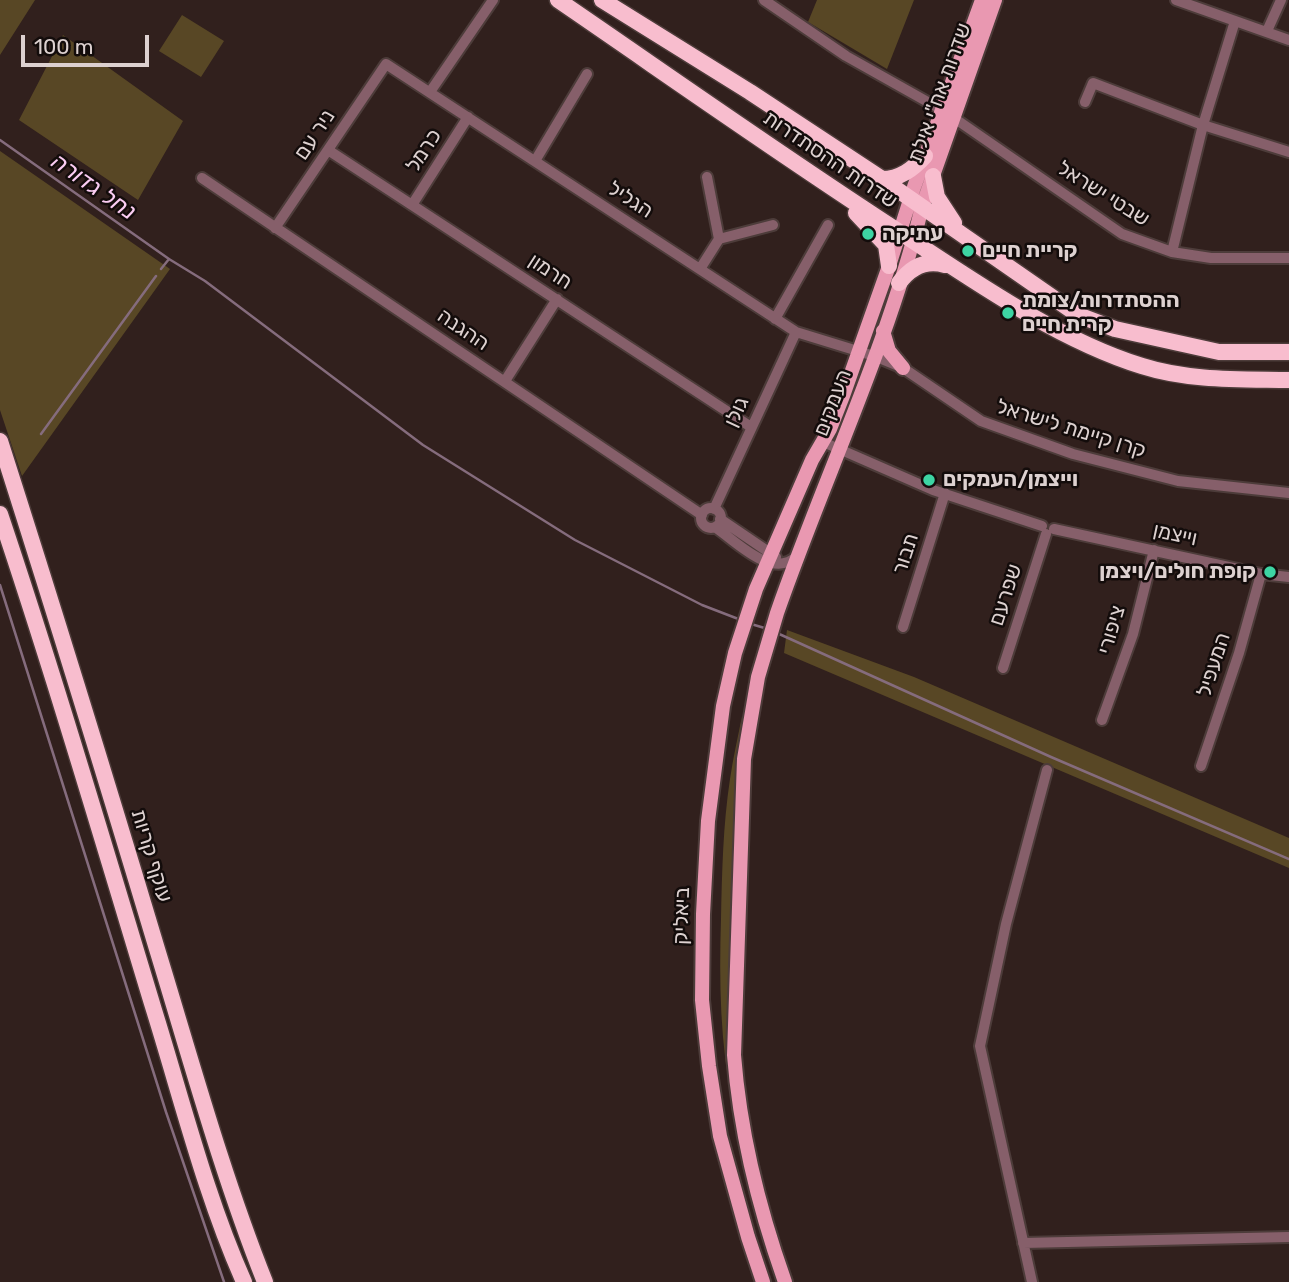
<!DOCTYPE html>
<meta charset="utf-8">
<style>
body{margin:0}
#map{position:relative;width:1289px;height:1282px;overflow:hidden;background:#31201d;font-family:Rubik,sans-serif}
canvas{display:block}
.scale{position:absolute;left:21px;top:35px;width:128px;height:32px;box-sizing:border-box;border:4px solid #ddd1d0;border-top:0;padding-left:9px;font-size:21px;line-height:24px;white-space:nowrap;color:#ddd1d0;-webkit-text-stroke:5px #130c0b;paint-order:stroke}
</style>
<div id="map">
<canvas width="1289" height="1282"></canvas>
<div class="scale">100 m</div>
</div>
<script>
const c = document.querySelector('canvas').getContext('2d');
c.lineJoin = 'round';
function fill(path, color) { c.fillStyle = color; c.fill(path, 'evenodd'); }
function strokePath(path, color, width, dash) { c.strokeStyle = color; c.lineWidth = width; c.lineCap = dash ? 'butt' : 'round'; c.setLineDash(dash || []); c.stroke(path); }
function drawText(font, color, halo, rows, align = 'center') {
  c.font = font + ' Rubik,Heebo,sans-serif'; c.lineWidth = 5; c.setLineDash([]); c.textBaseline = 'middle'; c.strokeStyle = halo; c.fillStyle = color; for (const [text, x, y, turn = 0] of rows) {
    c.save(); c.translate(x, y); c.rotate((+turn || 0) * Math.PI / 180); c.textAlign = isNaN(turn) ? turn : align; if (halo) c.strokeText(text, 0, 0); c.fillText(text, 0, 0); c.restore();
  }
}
const green = new Path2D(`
 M0,0H35L0,55Z
 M817,0H914L887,69L808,22Z
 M182,15L224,41L201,77L159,51Z
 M63,35L183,121L138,200L19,120Z
 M0,151L170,269L22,476L0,410Z
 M787,630L914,677L1289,838V868L784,653Z
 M742,716L736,799L728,1055L733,1106C720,1044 719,982 721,919C722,872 723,825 730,779C733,758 738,737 742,716Z`);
const stream = new Path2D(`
 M0,140L169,259L205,281L423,445L575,540L702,605L741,620
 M161,269L169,259
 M41,434L156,276
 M0,585L166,1112L224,1282
 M751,624L768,629
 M777,633L1051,757L1289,859`);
const minor = new Path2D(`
 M764,0L846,56L942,110
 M1176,0L1289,40
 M1267,31L1281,0
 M430,92L493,0
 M1085,102L1093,83L1203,125L1289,152
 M954,118L1122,234L1172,252L1211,258H1289
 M328,150L751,427
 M535,161L587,74
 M707,177L719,239L773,225
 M202,178L702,515
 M412,205L468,117
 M275,228L386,64L796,332L874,356L903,368L981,421L1073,454L1178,481L1289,493
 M1172,252L1203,125L1235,21
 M700,269L719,239
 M775,319L828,225
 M505,381L557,299
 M823,442L933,490L1042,526
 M701 518a10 10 0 1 1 20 0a10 10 0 1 1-20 0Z
 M714,509L796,332
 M720,519L776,557
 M715,527C737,542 772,580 797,556
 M1054,529L1261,574L1289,577
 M903,627L945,493
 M1003,668L1046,534
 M1102,720L1133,634L1154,550
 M1201,766L1239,653L1261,574
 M1023,1243L1289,1237
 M1032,1282L980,1046L1006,924L1047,770`);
const major = new Path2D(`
 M883,331L889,351L903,368
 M763,1282L748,1237L720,1136L709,1066L702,1000L703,914L708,821L723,706L735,653L756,589L812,460L830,429L843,396L889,266L914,187L982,0
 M785,1282C759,1209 740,1132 734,1055L744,759L758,677L777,613C824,478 888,346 922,207L995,0`);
const highway = new Path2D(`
 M558,0C672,78 785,158 901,233C974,281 1058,340 1142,366C1189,381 1240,379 1289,380
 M602,0L750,92L882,179L1078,315L1115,329L1219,352H1289
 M933,176L937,197L954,223
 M882,179C900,179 913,169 925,156
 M856,213L886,245L889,266
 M899,283C910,268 925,259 945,265
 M0,441C54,610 106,779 157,949C191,1060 222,1174 265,1282
 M0,514C55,678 104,845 154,1010C182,1100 206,1197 244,1282`);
const markers = [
 [868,234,7,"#3dd4a3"],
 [968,251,7,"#3dd4a3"],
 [1008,313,7,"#3dd4a3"],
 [929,480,7,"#3dd4a3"],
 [1270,572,7,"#3dd4a3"]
];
const streetNames = [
 ["שדרות אח\"י אילת",940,93,-70],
 ["ניר עם",315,135,-56],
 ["כרמל",424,151,-57],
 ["שדרות ההסתדרות",830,160,34],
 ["שבטי ישראל",1103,194,32],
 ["הגליל",630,200,33],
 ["חרמון",550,272,33],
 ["ההגנה",463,330,34],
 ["העמקים",833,403,-69],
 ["גולן",737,412,-65],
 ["קרן קיימת לישראל",1071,429,17],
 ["וייצמן",1175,535,12],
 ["תבור",906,554,-72],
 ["שפרעם",1006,595,-72],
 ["ציפורי",1112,630,-73],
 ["המעפיל",1214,665,-72],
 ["עוקף קריות",151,856,73],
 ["ביאליק",682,916,-88]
];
const poiNames = [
 ["עתיקה",882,234],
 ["קריית חיים",982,251],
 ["ההסתדרות/צומת",1022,301],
 ["קרית חיים",1022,325],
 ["וייצמן/העמקים",943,480],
 ["קופת חולים/ויצמן",1256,572,"right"]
];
const waterNames = [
 ["נחל גדורה",93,187,35]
];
fill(green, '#584725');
strokePath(stream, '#856c7d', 2.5);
strokePath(minor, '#4d3c3a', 14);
strokePath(major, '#4d3c3a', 18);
strokePath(highway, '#4d3c3a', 19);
strokePath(minor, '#865f6a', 10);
strokePath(major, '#e998b1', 14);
strokePath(highway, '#f8bdce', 16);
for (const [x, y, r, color] of markers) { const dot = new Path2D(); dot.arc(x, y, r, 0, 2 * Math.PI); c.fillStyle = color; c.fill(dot); strokePath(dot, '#130c0b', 2.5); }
drawText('21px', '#ddd1d0', '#130c0b', streetNames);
drawText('bold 21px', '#ddd1d0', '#130c0b', poiNames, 'left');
drawText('italic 23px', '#fbcdf3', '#130c0b', waterNames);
</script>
